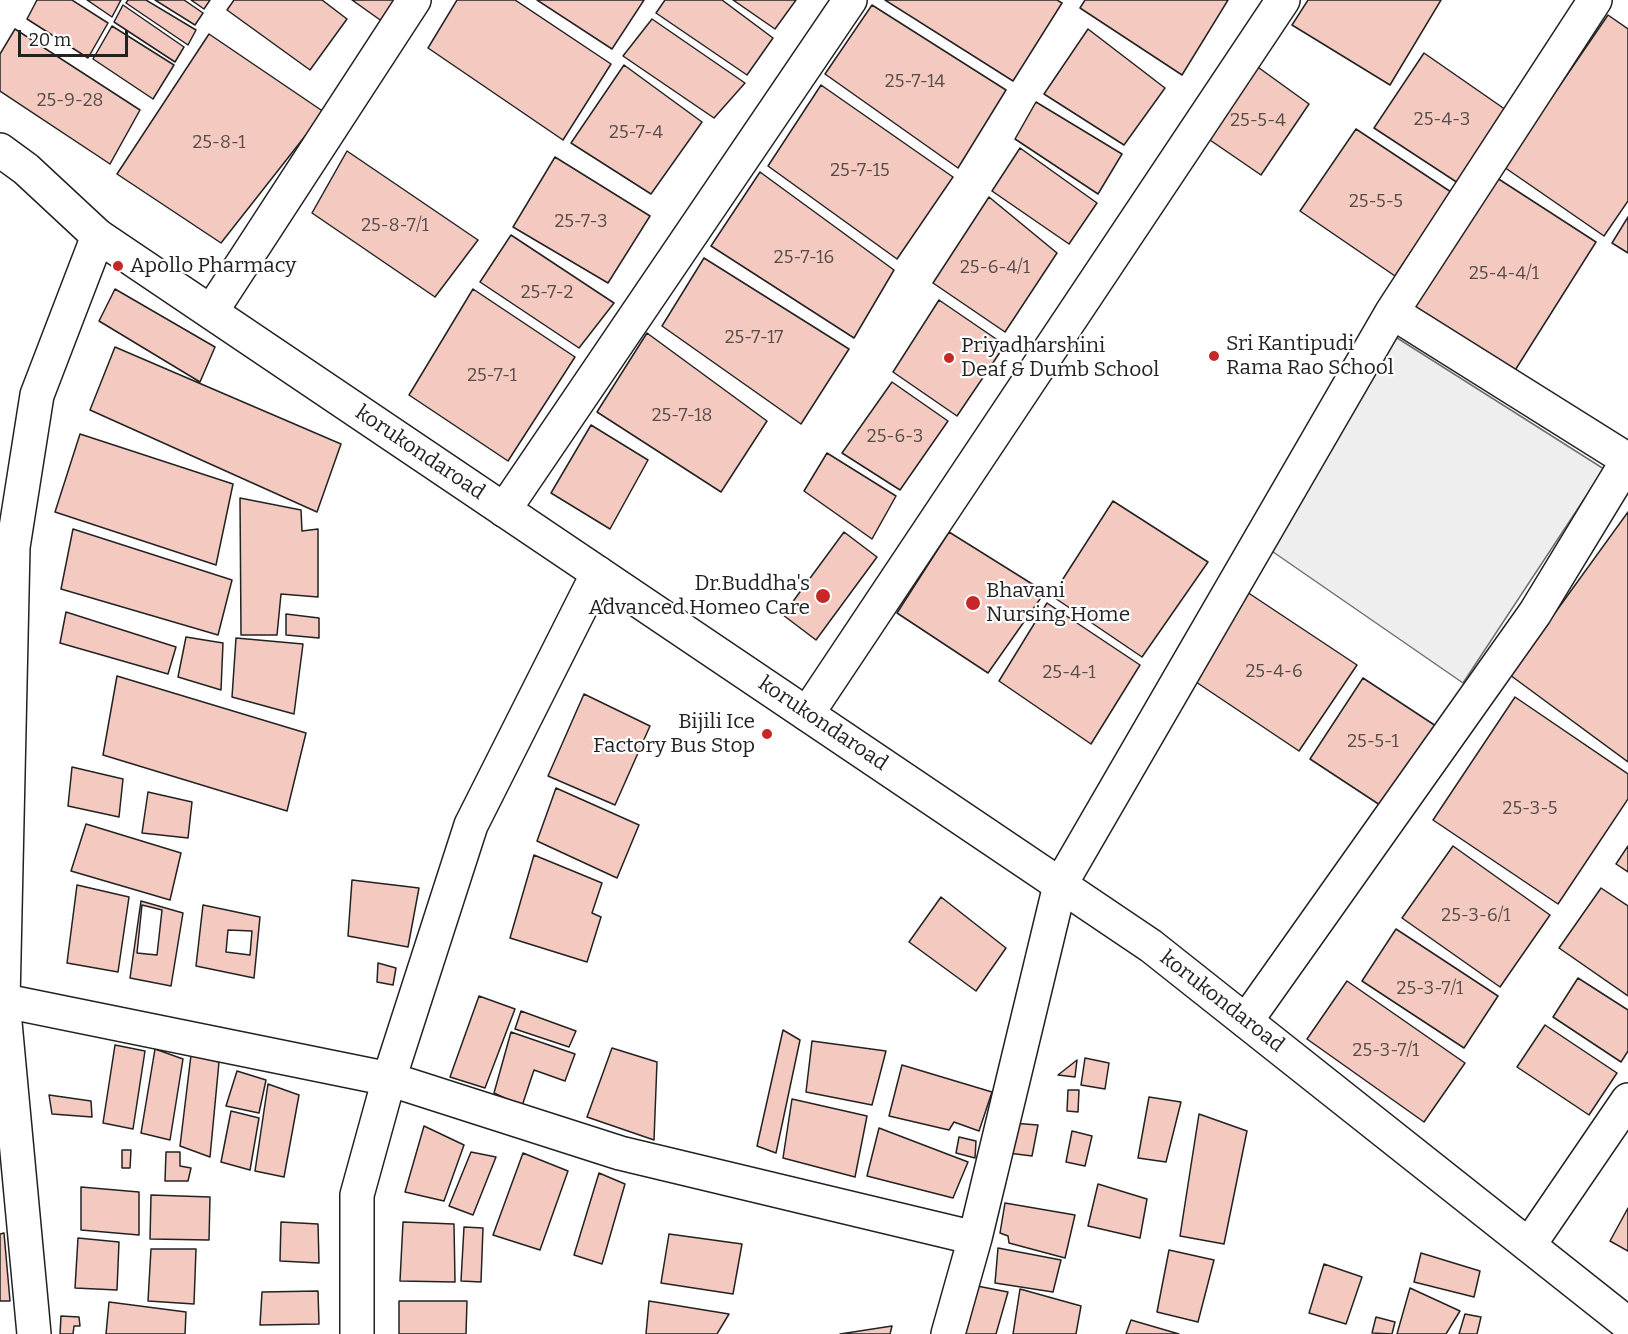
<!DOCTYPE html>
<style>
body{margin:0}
#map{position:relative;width:1628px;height:1334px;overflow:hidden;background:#fff;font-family:Bitter,serif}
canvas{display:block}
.scale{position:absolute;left:18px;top:30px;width:110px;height:27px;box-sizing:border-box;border:3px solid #222;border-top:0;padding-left:8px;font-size:18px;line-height:21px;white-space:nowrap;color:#222;-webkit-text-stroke:4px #fff;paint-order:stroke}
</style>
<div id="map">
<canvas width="1628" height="1334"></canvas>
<div class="scale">20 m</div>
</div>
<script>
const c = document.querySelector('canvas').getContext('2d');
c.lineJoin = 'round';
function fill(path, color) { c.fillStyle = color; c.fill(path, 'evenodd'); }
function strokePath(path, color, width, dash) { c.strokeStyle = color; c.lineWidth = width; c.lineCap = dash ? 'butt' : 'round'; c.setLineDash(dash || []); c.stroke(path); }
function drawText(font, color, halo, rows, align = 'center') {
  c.font = font + ' Bitter,serif'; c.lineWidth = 4.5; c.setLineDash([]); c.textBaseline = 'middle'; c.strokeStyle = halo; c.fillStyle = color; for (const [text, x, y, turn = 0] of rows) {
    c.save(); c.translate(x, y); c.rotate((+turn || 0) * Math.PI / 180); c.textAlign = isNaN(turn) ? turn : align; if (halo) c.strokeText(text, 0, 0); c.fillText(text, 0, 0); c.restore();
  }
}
const green = new Path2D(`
 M1394,336L1604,469L1463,683L1263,545Z`);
const building = new Path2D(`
 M37,0H72L108,23L88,58L27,19Z
 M87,0H121L112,17Z
 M128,0H146L196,30L188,45L126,3Z
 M155,0H184L203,13L195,25Z
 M191,0H210L204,9Z
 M234,0H322L347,19L310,70L227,10Z
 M352,0H399L383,22Z
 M457,0H515L611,64L563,140L428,48Z
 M537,0H644L612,49Z
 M665,0H722L773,38L747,75L656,13Z
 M733,0H796L775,29Z
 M885,0H1057L1062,3L1013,81Z
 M1085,0H1228L1182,75L1080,8Z
 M1308,0H1441L1390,85L1292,25Z
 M123,5L184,47L175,62L114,22Z
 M872,5L1006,90L958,168L825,74Z
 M1608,15L1628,29V201L1604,236L1504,167Z
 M652,19L745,83L714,118L623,56Z
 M112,26L174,65L153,99L93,59Z
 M15,29L140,110L110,164L0,91V54Z
 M1088,29L1165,88L1124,145L1044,94Z
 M209,34L324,112L221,243L117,174Z
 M1424,53L1509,112L1458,183L1374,128Z
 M624,65L702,122L651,194L571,143Z
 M1255,65L1309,104L1261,175L1207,138Z
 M821,85L953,177L897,259L768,166Z
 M1036,102L1122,154L1098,194L1015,139Z
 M1356,129L1451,192L1395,276L1300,211Z
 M1020,148L1097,203L1069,244L992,191Z
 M347,151L478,240L435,297L312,213Z
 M555,157L650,216L608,283L513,227Z
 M760,172L894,270L854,338L711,246Z
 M1494,176L1596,242L1514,372L1411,307Z
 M989,197L1057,253L1005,332L933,283Z
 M1628,217V253L1612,243Z
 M511,235L614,303L579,348L480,282Z
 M704,258L849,349L801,424L662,326Z
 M115,289L215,347L200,382L99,321Z
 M473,289L575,357L508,461L409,395Z
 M939,300L1005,345L957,416L893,372Z
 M647,333L767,421L721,492L597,412Z
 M115,347L341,444L317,512L90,410Z
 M892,382L948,421L900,490L842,453Z
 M591,425L648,460L610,529L551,493Z
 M80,434L233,484L216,565L55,512Z
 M827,453L896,496L872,539L804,491Z
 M240,498L301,510L302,531L318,529V597L281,594L277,635H241Z
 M1113,501L1208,562L1142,657L1052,596Z
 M1628,512V762L1510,675Z
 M73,529L232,580L218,635L61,589Z
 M844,532L877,557L816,640L783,615Z
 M949,532L1045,592L988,673L897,613Z
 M1247,592L1357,665L1299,751L1190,678Z
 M1047,603L1140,665L1091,744L999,681Z
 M66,612L176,647L168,674L60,643Z
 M286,614L319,618V638L286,635Z
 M186,637L223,643L221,690L178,677Z
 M236,638L303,644L294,714L232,697Z
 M117,676L306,733L287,811L103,755Z
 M1363,678L1436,726L1383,807L1310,759Z
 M584,694L650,726L615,805L548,776Z
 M1515,697L1628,774V799L1558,904L1433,820Z
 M72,767L123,779L119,817L68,806Z
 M556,788L639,825L617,878L537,841Z
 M148,792L192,802L188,838L142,833Z
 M86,824L181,853L170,900L71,871Z
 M1453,846L1550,915L1500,987L1402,918Z
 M1628,846V872L1616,864Z
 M534,855L602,883L592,913L601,917L587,962L510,938Z
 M352,880L419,888L408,947L348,936Z
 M77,885L129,897L118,972L67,963Z
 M1601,888L1628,906V996L1559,948Z
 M941,897L1006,948L976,991L909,942Z
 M141,901L183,913L171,986L130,978Z
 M142,905L162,910L157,955L137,953Z
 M203,905L260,917L254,978L196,966Z
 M1396,929L1498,996L1464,1048L1362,981Z
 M228,930L252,931L250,955L226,952Z
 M378,963L396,968L393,985L377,982Z
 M1578,978L1628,1010V1051L1621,1062L1553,1017Z
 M1347,981L1465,1063L1424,1122L1307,1039Z
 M479,996L515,1009L485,1088L450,1077Z
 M521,1011L576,1031L569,1047L515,1029Z
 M1545,1025L1617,1073L1589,1115L1517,1067Z
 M783,1030L800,1040L776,1153L757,1146Z
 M511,1032L575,1054L565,1081L534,1070L522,1106L494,1093Z
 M812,1041L886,1051L872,1105L806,1092Z
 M115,1045L145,1051L133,1129L103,1123Z
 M612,1048L657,1062L654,1140L587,1117Z
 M155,1049L183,1059L170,1140L141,1133Z
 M191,1055L219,1062L210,1157L180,1146Z
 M1085,1058L1109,1063L1105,1089L1081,1085Z
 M1077,1060L1075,1077L1058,1075Z
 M902,1065L992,1092L979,1131L954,1122L949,1130L889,1116Z
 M237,1071L266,1080L259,1113L226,1106Z
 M268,1084L299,1095L284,1177L255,1171Z
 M1068,1090H1079L1078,1112L1067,1111Z
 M49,1095L91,1101L92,1117L52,1114Z
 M1149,1097L1181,1102L1166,1162L1138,1158Z
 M792,1099L867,1116L855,1177L783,1158Z
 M231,1111L259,1118L250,1170L221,1162Z
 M1199,1114L1247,1131L1224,1244L1180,1236Z
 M1012,1123L1038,1125L1032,1156L1008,1153Z
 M424,1126L464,1145L444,1201L405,1192Z
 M879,1128L968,1162L953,1198L867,1176Z
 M1072,1131L1092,1136L1085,1166L1066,1162Z
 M959,1137L976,1141L975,1158L956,1153Z
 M122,1150H131L130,1168H122Z
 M166,1152H180V1166L191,1168L188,1181H165Z
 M471,1152L496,1157L473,1215L449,1206Z
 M523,1153L568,1171L540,1250L493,1235Z
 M599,1173L625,1184L602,1264L574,1255Z
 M1098,1184L1147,1199L1140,1238L1088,1226Z
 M81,1187L139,1192V1235L81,1230Z
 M151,1195L210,1197L209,1240L150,1239Z
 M1005,1203L1075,1215L1065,1258L1009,1243L1008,1236L1000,1233Z
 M1628,1208V1251L1610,1241Z
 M281,1222L318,1224L319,1263L280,1261Z
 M403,1222L454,1224L455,1282L400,1281Z
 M464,1227L483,1228L481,1282L461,1281Z
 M4,1233L10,1301H0V1234Z
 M669,1234L742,1244L733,1294L661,1283Z
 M78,1238L119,1242L117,1290L75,1288Z
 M998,1248L1061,1260L1053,1292L995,1283Z
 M151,1249H196L194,1304L148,1301Z
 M1169,1250L1214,1260L1198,1322L1157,1312Z
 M1421,1253L1480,1271L1474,1297L1414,1282Z
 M1324,1264L1362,1277L1346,1324L1309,1313Z
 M972,1285L1008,1292L996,1334H961Z
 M1410,1288L1460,1311L1446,1334H1397Z
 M1020,1289L1081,1306L1076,1334H1013Z
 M318,1291L319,1324L260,1325L262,1292Z
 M399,1301H467L466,1334H399Z
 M649,1301L729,1314L717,1334H646Z
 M109,1302L186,1312L185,1334H106Z
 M1465,1314L1481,1317L1477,1334H1459Z
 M61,1316L79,1317L80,1326H74L73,1334H60Z
 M1376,1317L1395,1322L1392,1334L1372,1333Z
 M1131,1320L1179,1334H1126Z
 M892,1326L890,1334H840Z`);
const minor = new Path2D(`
 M211,312L414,0
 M1392,312L1628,460
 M504,510L850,0
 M807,714L1283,0
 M0,1000L389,1079L620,1153L975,1238
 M1246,1021L1535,613L1628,460
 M1529,1245L1628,1100
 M34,1334L3,1001L13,547L37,395L98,236
 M357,1334V1195L389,1079L471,825L598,573
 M948,1334L975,1238L1060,885L1392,312L1595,0`);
const major = new Path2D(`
 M0,150L26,169L98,236L1151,946L1628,1324`);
const markers = [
 [118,266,6,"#c62828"],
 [1214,356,6,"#c62828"],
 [949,358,6,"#c62828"],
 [823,596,8,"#c62828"],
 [973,603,8,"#c62828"],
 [767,734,6,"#c62828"]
];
const numberNames = [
 ["25-7-14",915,82],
 ["25-9-28",70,101],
 ["25-4-3",1442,120],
 ["25-5-4",1258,121],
 ["25-7-4",636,133],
 ["25-8-1",219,143],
 ["25-7-15",860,171],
 ["25-5-5",1376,202],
 ["25-7-3",581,222],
 ["25-8-7/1",395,226],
 ["25-7-16",804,258],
 ["25-6-4/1",995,268],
 ["25-4-4/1",1504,274],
 ["25-7-2",547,293],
 ["25-7-17",754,338],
 ["25-7-1",492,376],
 ["25-7-18",682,416],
 ["25-6-3",895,437],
 ["25-4-6",1274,672],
 ["25-4-1",1069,673],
 ["25-5-1",1373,742],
 ["25-3-5",1530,809],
 ["25-3-6/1",1476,916],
 ["25-3-7/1",1430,989],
 ["25-3-7/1",1386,1051]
];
const poiNames = [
 ["Apollo Pharmacy",130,266],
 ["Sri Kantipudi",1226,344],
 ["Rama Rao School",1226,368],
 ["Priyadharshini",961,346],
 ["Deaf & Dumb School",961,370],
 ["Dr.Buddha's",810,584,"right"],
 ["Advanced Homeo Care",810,608,"right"],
 ["Bhavani",986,591],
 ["Nursing Home",986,615],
 ["Bijili Ice",755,722,"right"],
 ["Factory Bus Stop",755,746,"right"]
];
const streetNames = [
 ["korukondaroad",420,453,34],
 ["korukondaroad",823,724,34],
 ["korukondaroad",1222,1002,38]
];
fill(green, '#eee');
strokePath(green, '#6f6f6f', 1.5);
fill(building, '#f3c9c0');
strokePath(building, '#222', 1.5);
strokePath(minor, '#222', 36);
strokePath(major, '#222', 36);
strokePath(minor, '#fff', 33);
strokePath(major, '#fff', 33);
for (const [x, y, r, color] of markers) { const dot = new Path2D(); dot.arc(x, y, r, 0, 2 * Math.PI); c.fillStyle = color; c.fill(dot); strokePath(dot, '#fff', 2); }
drawText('18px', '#564c4a', null, numberNames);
drawText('21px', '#222', '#fff', poiNames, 'left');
drawText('21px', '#222', '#fff', streetNames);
</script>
